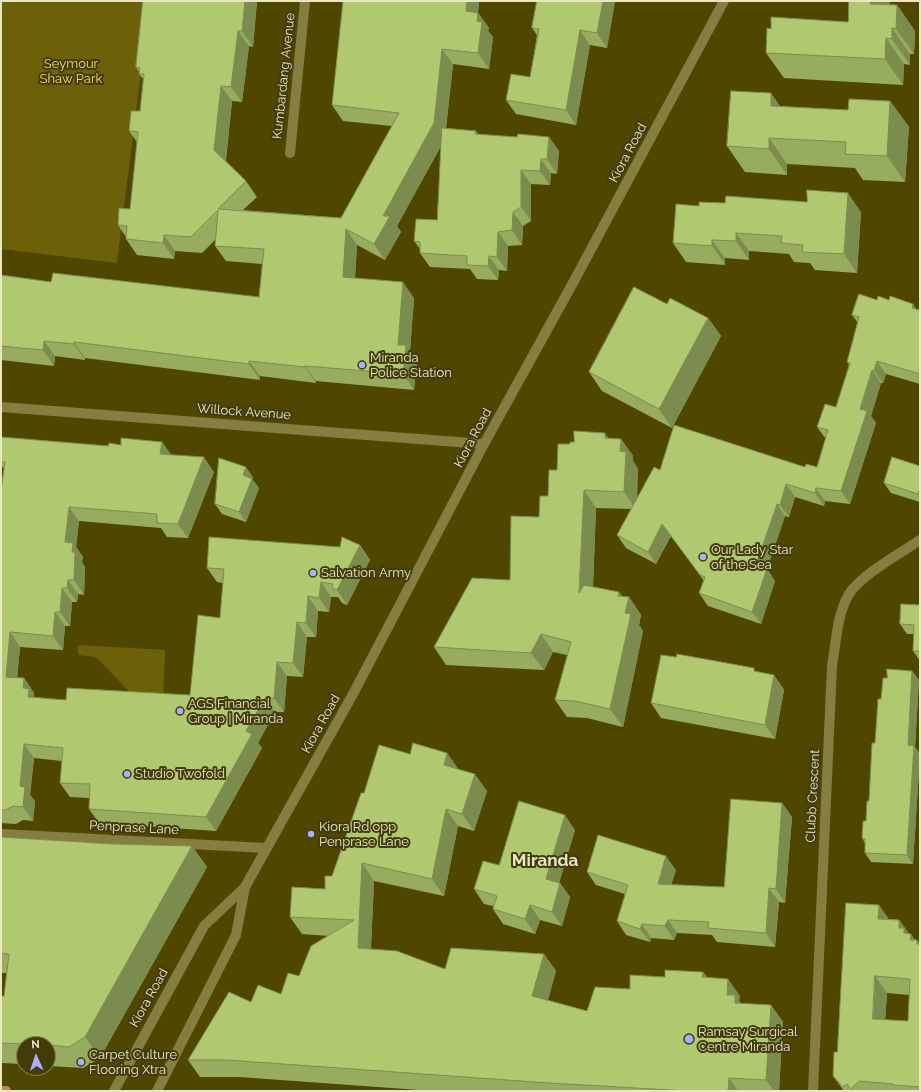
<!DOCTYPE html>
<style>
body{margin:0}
#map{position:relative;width:921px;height:1092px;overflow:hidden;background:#4f4600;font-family:Raleway,sans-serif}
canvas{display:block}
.frame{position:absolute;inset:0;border:2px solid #e9e6c6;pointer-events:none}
.north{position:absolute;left:16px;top:1036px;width:40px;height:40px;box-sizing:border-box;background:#423b0a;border:1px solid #857f55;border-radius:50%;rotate:357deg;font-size:11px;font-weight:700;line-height:16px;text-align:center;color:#e9e6c6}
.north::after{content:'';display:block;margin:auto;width:14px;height:18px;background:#abaffb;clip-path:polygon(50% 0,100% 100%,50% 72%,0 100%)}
</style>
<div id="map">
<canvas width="921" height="1092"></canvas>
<div class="frame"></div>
<div class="north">N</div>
</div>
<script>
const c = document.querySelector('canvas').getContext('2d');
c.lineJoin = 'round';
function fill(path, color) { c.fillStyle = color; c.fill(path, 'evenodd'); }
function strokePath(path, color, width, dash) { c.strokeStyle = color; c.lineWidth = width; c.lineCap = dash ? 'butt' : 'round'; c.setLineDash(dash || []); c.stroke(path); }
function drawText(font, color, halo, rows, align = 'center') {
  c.font = font + ' Raleway,sans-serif'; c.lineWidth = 4; c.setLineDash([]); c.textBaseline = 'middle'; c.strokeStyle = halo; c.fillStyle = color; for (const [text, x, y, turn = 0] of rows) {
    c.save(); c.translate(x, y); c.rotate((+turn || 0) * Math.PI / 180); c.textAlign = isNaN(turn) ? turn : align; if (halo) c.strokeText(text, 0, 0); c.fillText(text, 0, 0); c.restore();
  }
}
const green = new Path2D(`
 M1,1H150L117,263L1,249Z
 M78,645L165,650L163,705L141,704L96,657L78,655Z`);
const minor = new Path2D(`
 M290,153L305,1
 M1,407L484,444
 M1,834L266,848
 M813,1091L832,666C836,643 837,614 849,594C861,575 901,553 920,540`);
const secondary = new Path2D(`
 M114,1091L204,926L245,887L353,694L484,444L574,281L724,1
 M157,1091L236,935L245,887`);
const primary = new Path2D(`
 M1,1091H6`);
const wall = new Path2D(`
 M257,1L253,47L249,46L242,102L232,101L226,161L246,181L257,197L243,210L341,218L392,126L343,121L332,105L343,1H479L478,13L489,28L488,31L493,37L489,69L453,64L446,128L476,131L478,134L517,137H549L559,151L557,174L551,173L550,185L531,184V221L523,226L522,245L508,246L507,271L499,270L498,280L477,279L470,269L430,267L420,253V249L414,241L437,220L441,146L397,226L401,232L385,260L357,245L355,278L414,298L410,351L417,361L414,390L316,381V383L260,376V380L85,358V360L55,356L54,366L1,360V275L51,282L259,297L262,264L226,261L215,246L216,239L202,253L175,251L174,259L137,255L126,239V237L118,225L130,209L137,142L129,131L140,111L143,79L139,74V72L136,67Z
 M537,1H615L607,48L590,45L576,125L516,114L506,100L530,77L537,35L532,28Z
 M890,5H897L915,31L914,54H910V65L904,64L903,85L784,78L766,53L771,29L848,22Z
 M890,101L909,127L905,182L863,180L855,168L787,164V175L745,172L727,146L780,106L848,110Z
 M861,212L857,273L815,270L810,263L794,262L789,254L749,251V260L725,258V265L686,262L673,243Z
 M877,300H889L913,304L916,309L920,310V384L886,374L883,383H881L871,416L876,423L850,504L825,501L824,506L795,497L789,517L785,516L767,569L775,581L761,624L708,606L699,593L704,581L671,536L656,564L626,548L617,535L631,509L596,508L593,587L619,592L622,596L629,597L641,615L639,625L643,631L623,727L587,718L567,717L555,700L567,655L553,652L544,670L446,665L434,647L510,580L539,517L548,496L557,470L570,444L574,442L609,438L621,439L633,456V461L638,469L637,499L660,470L817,467L826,439L817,427L836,407L849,365L847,362L858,323L852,315Z
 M667,304L708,318L721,336L672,428L602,391L589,372Z
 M1,437L108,446L121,445L162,442L171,455L214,472L188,538L167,537L161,528L79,521L76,547L83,557L82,562L85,567L84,595L78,594L77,602H72L70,626H65L63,650L20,647L17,678H24L34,693V697L66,700L190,695L220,618L223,583L217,582L207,568L340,547L360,545L370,560L347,605L342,603L338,597H331L329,612L318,611L316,637H307L303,677L287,676L284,712H275L258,743L262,748L216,831L99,823L89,809V798L70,797L60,783L62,761L34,758L30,795L35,801L33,821L23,820L16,824L1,823V490L4,469L1,465Z
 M920,466V502L891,493L884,483Z
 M253,477L252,479L259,488L246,522L222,514L215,504Z
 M920,605V661L913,651L914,634H907L900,624Z
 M912,671L919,680L915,747L920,754L913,864L871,862L865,853V843L862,838L866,821L869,801L875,743L881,699L887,678Z
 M757,672L774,675L784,690L775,739L661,718L651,703Z
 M447,753L458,769L487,791L474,831L458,826L444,896L374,881L371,949L445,969L544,954L556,971L548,1000L587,1011L630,989L665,977L703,972L707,977L740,996L739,1001L741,1003L771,1005L783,1022L779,1091H433L239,1077H200L188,1060L251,1002L281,994L299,976L329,936L302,934L290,917L325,889L332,876L364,793L410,754Z
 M782,803L792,817L785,903L779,902L775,947L717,942L712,935L677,933L674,940L651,938L650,942L626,935L617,921L625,894L596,885L587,872L676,870L671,885L724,887Z
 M575,830L559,883H560L570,897L562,926L540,920L535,934L503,924L493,909V906L484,904L474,889L499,865Z
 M1,837L113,844L192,846L207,867L100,1058L83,1068L48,1066V1044H24V1064L1,1063V996H4L7,973H1Z
 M889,919L899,920L909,934L915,940H917L920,944V1091H844L833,1076ZM887,993L909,995L908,1021L885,1020Z`);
const shadedWall = new Path2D(`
 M245,1H257L253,47L242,31Z
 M467,1H479L478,13L489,28L488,31L493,37L489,69L478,53L466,11Z
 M603,1H615L607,48L597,33Z
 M871,1H890L888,30L870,4Z
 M897,5L915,31L914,54L896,29Z
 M892,28L910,54V65L892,39Z
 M580,30L590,45L576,125L566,110Z
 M238,31L249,46L242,102L231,87Z
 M886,38L904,64L903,85L885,59Z
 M442,49L453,64L445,138L397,226L401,232L385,260L374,244L383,216Z
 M221,86L232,101L225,166L214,150Z
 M771,93L789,119L771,106Z
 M890,101L909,127L905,182L887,156Z
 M549,137L559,151L557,174L547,159Z
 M769,138L787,164V175L769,149Z
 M541,159L551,173L550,185L540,171Z
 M521,170L531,184V221L521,207Z
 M848,193L861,212L857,273L844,254Z
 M513,212L523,226L522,245L512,230Z
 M346,229L357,245L354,293L343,277Z
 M498,232L508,246L507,271L497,257Z
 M736,233L749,251V260L736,241Z
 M164,235L175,251L174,259L163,243Z
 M712,240L725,258V265L712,246Z
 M489,256L499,270L498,280L488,266Z
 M403,282L414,298L410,351L417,361L414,390L403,374L398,345Z
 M913,304L920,315L912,308Z
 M708,318L721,336L672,428L659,409Z
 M44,341L55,356L54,366L43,350Z
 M74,342L85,358V360L74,344Z
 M249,361L260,376V380L249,364Z
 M877,361L886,374L883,383L874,371Z
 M305,366L316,381V383L305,367Z
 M872,370L881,383L871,416L876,423L850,504L841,491L860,409Z
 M605,433L617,450L605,438Z
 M621,439L633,456V461L638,469L636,509L624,492L620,451Z
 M162,442L172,456L160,454Z
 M204,457L214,472L188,538L178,524Z
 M246,467L253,477L252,479L259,488L246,522L239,512L243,475Z
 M786,484L795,497L789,517L780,505Z
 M816,488L825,501L824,506L815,493Z
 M920,488V497L918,494Z
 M584,490L596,508L592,610L579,593Z
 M777,504L785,516L767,569L775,581L761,624L752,612L756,565Z
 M69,507L79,521L76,547L83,557L82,562L85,567L84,595L74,580L65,542Z
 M662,524L671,536L656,564L648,552Z
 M360,545L370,560L347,605L337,590Z
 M68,580L78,594L77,602L67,588Z
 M321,582L331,597L329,612L319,598Z
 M62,588L72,602L70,626L60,612Z
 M619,592L627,604L629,597L641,615L639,625L643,631L623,727L610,709L625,613L618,596Z
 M308,596L318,611L316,637L306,623Z
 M55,612L65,626L63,650L53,636Z
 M297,622L307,637L303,677L293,663Z
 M10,632L20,647L16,691L6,677Z
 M541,634L553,652L544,670L531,653Z
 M277,662L287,676L284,712L274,698Z
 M912,671L919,680L915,747L920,754L913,864L907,855L908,745Z
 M774,675L784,690L775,739L765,725Z
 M24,678L34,693V696L39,703L28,697L23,688Z
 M265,698L275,712L258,743L262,748L216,831L206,817L246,731Z
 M24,744L34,758L30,795L35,801L33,821L23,807L20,786Z
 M447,753L459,770L444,765Z
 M475,774L487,791L474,831L462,814Z
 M782,803L792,817L785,903L776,889Z
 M446,809L458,826L444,896L432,879Z
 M565,815L575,830L556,893L546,879Z
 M192,846L207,867L100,1058L85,1037Z
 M666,856L676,870L667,898L658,884Z
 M362,863L374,881L370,965L358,948Z
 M560,883L570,897L562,926L552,912Z
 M769,888L779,902L775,947L766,933Z
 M530,905L540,920L535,934L525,919Z
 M879,905L891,922L878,919Z
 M668,920L677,933L674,940L665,926Z
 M899,920L911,936V934L917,943V940L920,944L915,950L899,928Z
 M642,924L651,938L650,942L640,929Z
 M544,954L556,971L544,1013L532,996Z
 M703,972L715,989L702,977Z
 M875,976L887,993L884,1036L873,1019Z
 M728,979L740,996L739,1001L747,1012V1020L727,995Z
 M771,1005L783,1022L779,1091H774L766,1080Z
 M729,1078L738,1091H728Z`);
const building = new Path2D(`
 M143,1H245L242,31H238L231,87L221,86L214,150L246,181L218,209L341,218L399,113L332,105L343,1H467L466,11L478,13L477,21L482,22L478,53L442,49L434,123L383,216H390L374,244L346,229L343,277L403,282L398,345H406L403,374L305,366V367L249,361V364L74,342V344L44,341L43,350L1,346V275L51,282L53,273L259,297L264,249L215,246L218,210L191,237L164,235L163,243L126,239L127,226L118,225L119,208L130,209L138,132L129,131L131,111H140L144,74H139L140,68L136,67Z
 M537,1H603L597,33L580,30L566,110L506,100L511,74L530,77L539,29L532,28Z
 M849,1H871L870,4L897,5L896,29L892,28V39L886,38L885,59L766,53L767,28L771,29V17L848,22Z
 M731,91L771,93V106L848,110L849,99L890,101L887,156L845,154L846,142L769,138V149L727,146Z
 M442,128L476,131L475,134L517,137L518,134L549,137L547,159H541L540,171L521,170V207L513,212L512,230L498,232L497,257L489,256L488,266L467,265V256L420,253V242L414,241L416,219L437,220Z
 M807,190L848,193L844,254L802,252L803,245L781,243L782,236L736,233V241L712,240V246L673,243L676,204L699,206V202L725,203L726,196L807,202Z
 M634,287L667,304L670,298L708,318L659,409L589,372Z
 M859,294L877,300L878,296L889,300L890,296L913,304L912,308L920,310V374L877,361L874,371L872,370L860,409L867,411L841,491L816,488L815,493L786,484L780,505L777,504L756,565L767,569L752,612L699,593L705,577L700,575L662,524L648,552L617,535L654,467L660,470L674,425L805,467L806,464L817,467L828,430L817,427L825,404L836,407L850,363L847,362L859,317L852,315Z
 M574,431L605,433V438L621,439L620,451L626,452L624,492L584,490L579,593L584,585L619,592L618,596L629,597L625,613L631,614L610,709L575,701L555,700L571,642L541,634L531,653L434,647L472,578L510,580L511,516L539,517L540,496H548L549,470H557L558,444H570V442H574Z
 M1,437L108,446L109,443L121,445V438L162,442L160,454L204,457L178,524L157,523V514L69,507L65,542L73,543L72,552H75L74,580H68L67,588H62L60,612H55L53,636L10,632L6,677L24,678L23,688L29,689L28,697L66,700L67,688L190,695L198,615L220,618L224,569L207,568L209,537L340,547L342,537L360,545L337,590L332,588L333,584L321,582L319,598L308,596L306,623L297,622L293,663L277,662L274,698H265L246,731L252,734L206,817L89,809L90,784L60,783L63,748L24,744L20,786L25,787L23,807L13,806L6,810H1V490L5,462H1Z
 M892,457L920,466V488L918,494L884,483Z
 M219,458L246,467L243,475L252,479L239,512L215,504Z
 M901,604L920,605V651H913L914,625L900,624Z
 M677,654L754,668V671L774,675L765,725L651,703L661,655L676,657Z
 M887,669L912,671L908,745L914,746L907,855L865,853V839L862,838L863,821H866L867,801H869L872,743H875L878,699H881L883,678H887Z
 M413,743L447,753L444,765L475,774L462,814L446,809L432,879L362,863L358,948L397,951L445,969L451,948L544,954L532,996L587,1011L595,987L630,989V975L665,977V970L703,972L702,977L728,979L727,995H735V1003L771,1005L766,1080L729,1078L728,1091H688L549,1083L227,1060H188L229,992L251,1002L258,985L281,994L288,973L299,976L311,946L354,920L290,917L292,887L325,889V876H332L361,793H364L379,745L410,754Z
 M731,799L782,803L776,889L769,888L766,933L708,928L709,922L668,920L665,926L642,924L640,929L617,921L628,885L587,872L598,835L666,856L658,884L724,887Z
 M519,801L565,815L546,879L560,883L552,912L530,905L525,919L493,909L497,896L474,889L483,861L499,865Z
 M1,837L113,844L192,846L85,1037L69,1047L48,1045V1044H24L1,1043V996H4L9,954L1,953Z
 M846,903L879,905L878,919L899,920V928H904V933L911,934L910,940H917V944H920V1087L893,1085V1084L859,1081L851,1089L847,1084L843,1087L833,1076L834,1052H837ZM875,976L910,979L908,1021L873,1019Z`);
const markers = [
 [362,365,4,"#abaffb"],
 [703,557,4,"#abaffb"],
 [313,573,4,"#abaffb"],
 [180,711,4,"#abaffb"],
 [127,774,4,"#abaffb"],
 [311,834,4,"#abaffb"],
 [689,1039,5,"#abaffb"],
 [81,1062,4,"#abaffb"]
];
const parkNames = [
 ["Seymour",71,64],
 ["Shaw Park",71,79]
];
const streetNames = [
 ["Kumbardang Avenue",284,76,-84],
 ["Kiora Road",628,153,-62],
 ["Willock Avenue",244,412,4],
 ["Kiora Road",473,438,-62],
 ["Kiora Road",321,724,-61],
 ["Clubb Crescent",813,796,-87],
 ["Penprase Lane",134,828,3],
 ["Kiora Road",149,998,-61]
];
const poiNames = [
 ["Miranda",370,358],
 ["Police Station",370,373],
 ["Our Lady Star",711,550],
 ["of the Sea",711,565],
 ["Salvation Army",321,573],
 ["AGS Financial",188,704],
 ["Group | Miranda",188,719],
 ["Studio Twofold",135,774],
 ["Kiora Rd opp",319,827],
 ["Penprase Lane",319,842],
 ["Ramsay Surgical",698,1032],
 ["Centre Miranda",698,1047],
 ["Carpet Culture",89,1055],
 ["Flooring Xtra",89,1070]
];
const districtNames = [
 ["Miranda",545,861]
];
fill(green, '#6c6109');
strokePath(minor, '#867e41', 10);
strokePath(secondary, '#867e41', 10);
strokePath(primary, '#c98452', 10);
fill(wall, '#97ac5f');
fill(shadedWall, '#7b8c4e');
fill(building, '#b0c86f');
strokePath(building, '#7b8c4e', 1);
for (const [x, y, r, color] of markers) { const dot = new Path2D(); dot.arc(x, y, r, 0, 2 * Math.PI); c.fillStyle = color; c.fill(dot); strokePath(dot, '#423b0a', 1.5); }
drawText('13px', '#f0de5e', '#423b0a', parkNames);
drawText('13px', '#e9e6c6', '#423b0a', streetNames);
drawText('13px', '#e9e6c6', '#423b0a', poiNames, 'left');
drawText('bold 17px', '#e9e6c6', '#423b0a', districtNames);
</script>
